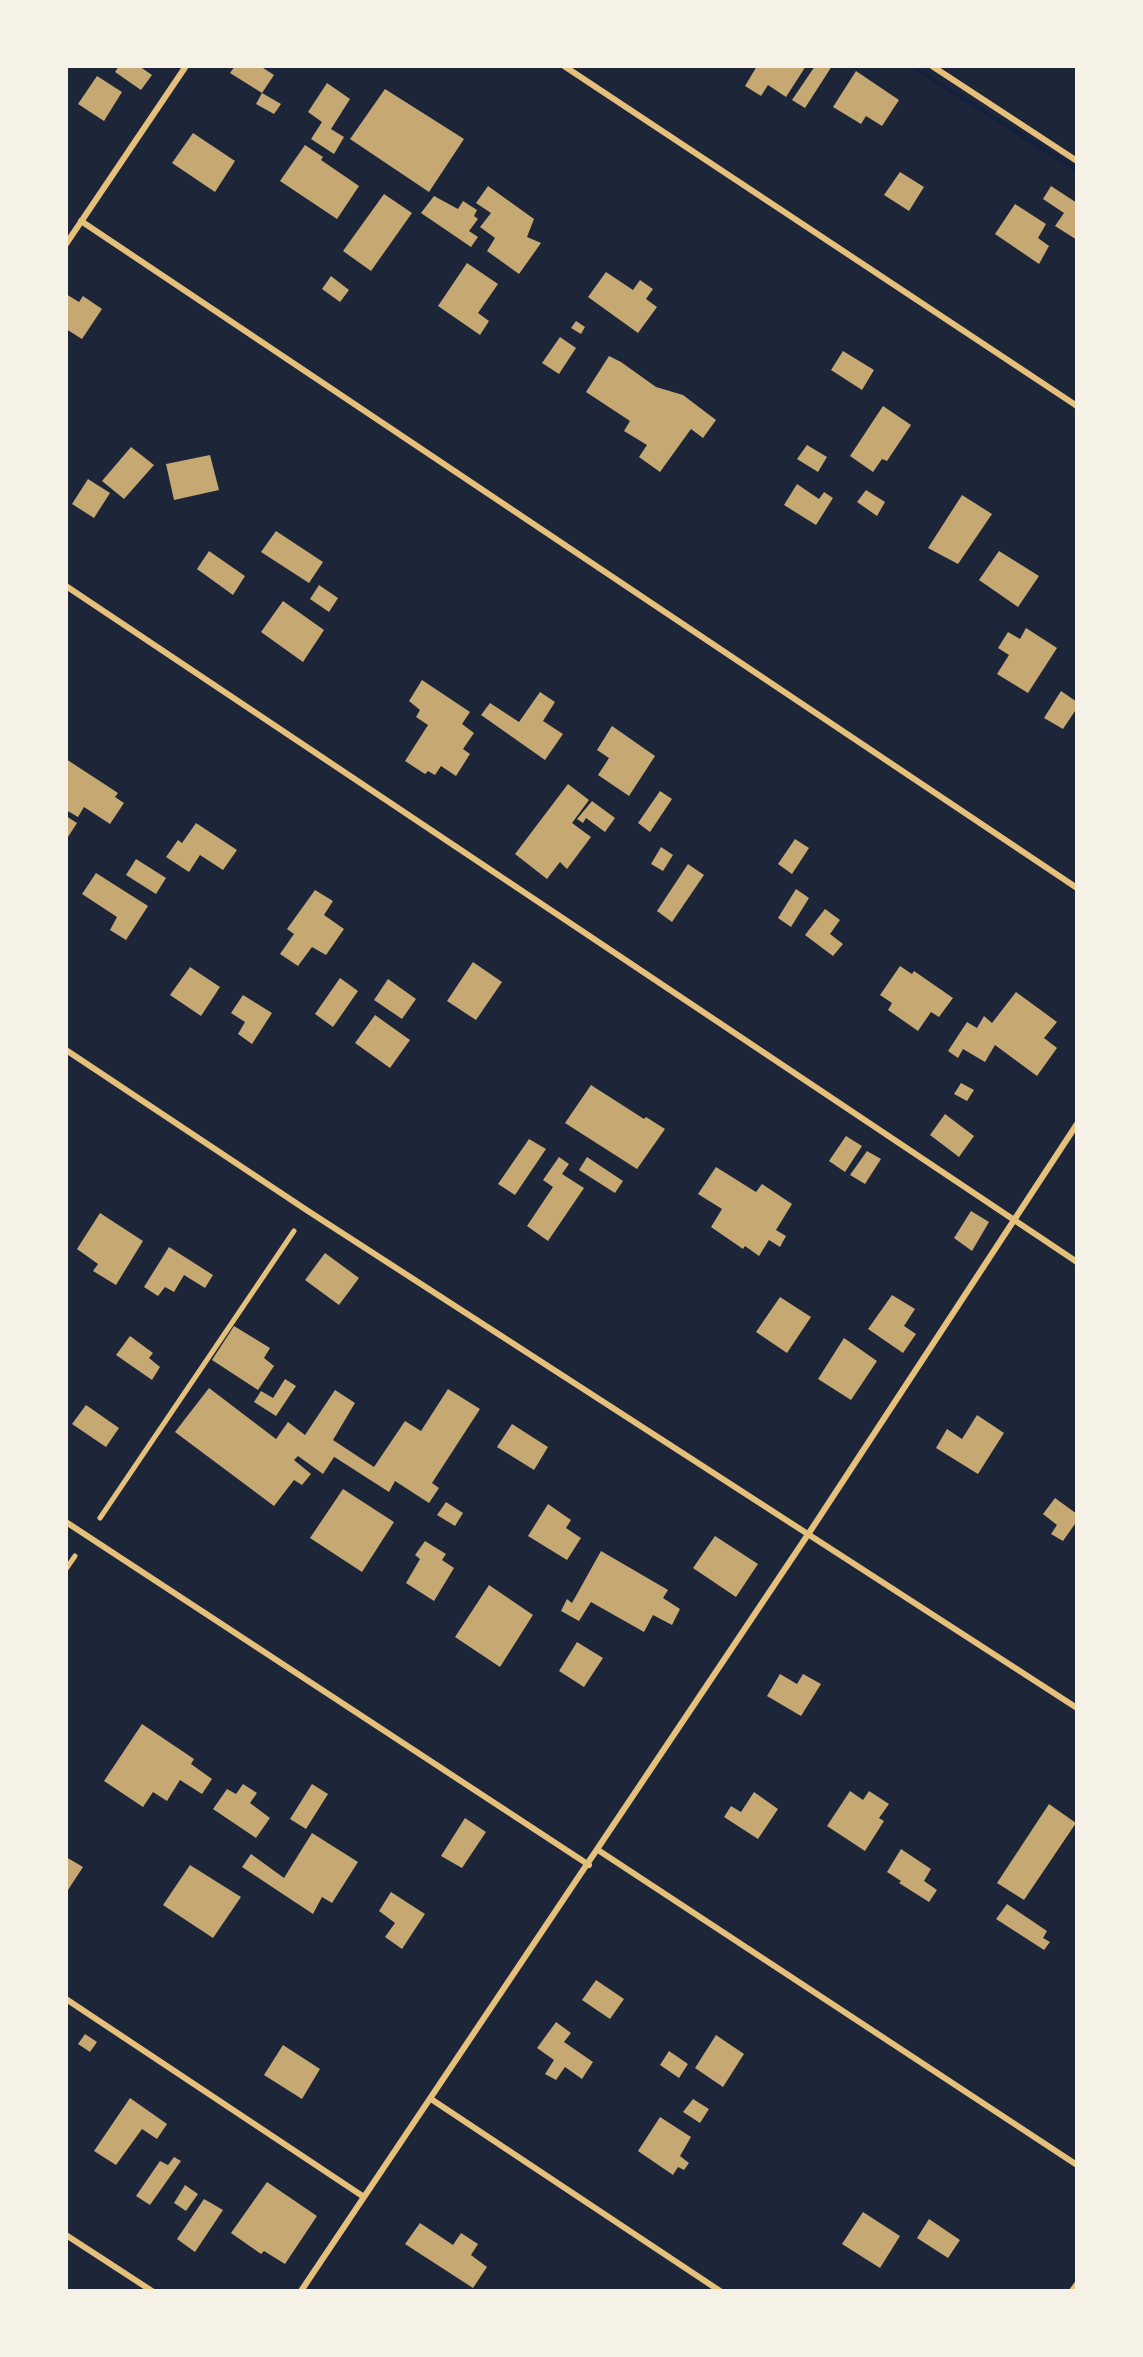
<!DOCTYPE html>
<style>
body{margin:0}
#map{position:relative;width:1143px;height:2357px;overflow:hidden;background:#14213d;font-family:"Noto Sans",sans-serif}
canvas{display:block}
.frame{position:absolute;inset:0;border:68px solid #f6f1e7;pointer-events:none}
</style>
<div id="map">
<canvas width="1143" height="2357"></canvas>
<div class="frame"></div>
</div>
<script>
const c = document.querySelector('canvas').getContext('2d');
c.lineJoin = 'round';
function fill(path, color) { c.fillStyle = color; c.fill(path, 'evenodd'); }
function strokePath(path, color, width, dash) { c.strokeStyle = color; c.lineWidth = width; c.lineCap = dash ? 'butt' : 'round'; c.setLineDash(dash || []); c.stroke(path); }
const green = new Path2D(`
 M66,66H908L1077,173V2291H66Z
 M915,66H1077V167Z`);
const building = new Path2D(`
 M119,66H139L152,75L141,90L115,72Z
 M235,66H260L274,75L262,93L230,73Z
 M757,66H806L786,97L768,85L761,96L745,86Z
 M815,66H832L805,108L792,100Z
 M856,71L899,100L882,126L866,116L861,124L833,107Z
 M97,76L122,92L104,121L78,104Z
 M327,83L350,99L331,129L344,137L334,154L311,139L322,122L308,112Z
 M385,89L464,139L429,192L350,139Z
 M262,93L281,104L274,114L256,104Z
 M193,133L235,161L215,192L172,163Z
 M305,145L323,157L321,160L359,186L337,219L280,181Z
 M900,172L924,187L909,211L884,195Z
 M488,186L534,219L527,237L541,243L519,274L487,251L495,238L480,227L491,213L476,203Z
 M1051,186L1077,203V240L1055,226L1064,213L1043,199Z
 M384,194L412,213L371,271L343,251Z
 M434,196L458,209L463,201L477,210L474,216L478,219L469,231L478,237L471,247L421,213Z
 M1015,204L1046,224L1038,238L1049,246L1039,264L995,234Z
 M467,263L498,284L478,313L489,321L480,335L438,306Z
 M606,272L633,290L640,280L653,289L646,299L657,307L638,333L588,297Z
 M331,276L349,290L340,302L322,289Z
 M66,294L79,302L83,296L102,309L82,339L66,329Z
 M576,321L585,327L581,334L571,328Z
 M560,337L576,348L559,374L542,363Z
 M843,351L874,370L862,390L831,370Z
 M609,356L621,362L656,387L683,395L716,420L703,438L691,429L660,472L639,457L647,445L624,431L630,421L586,392Z
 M883,406L911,425L887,461L882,459L873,472L850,456Z
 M807,445L827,457L818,472L797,459Z
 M131,447L154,465L124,499L102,481Z
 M210,455L219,490L174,500L166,464Z
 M88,479L110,493L94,518L72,504Z
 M797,484L819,499L824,492L833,498L816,525L784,505Z
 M866,490L885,502L877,516L857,502Z
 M962,495L992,514L958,564L928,548Z
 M276,531L323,562L309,583L261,552Z
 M209,551L245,576L233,595L197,569Z
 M999,551L1039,576L1018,607L979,580Z
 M319,585L338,598L329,612L310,599Z
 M283,601L324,630L303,662L261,632Z
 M1026,628L1057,648L1028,693L997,674L1009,655L998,648L1008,632L1020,639Z
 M422,680L470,712L462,724L474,733L463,749L470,754L456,776L441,766L435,775L428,771L425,774L405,761L428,725L416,717L420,710L409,701Z
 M1061,691L1077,702V708L1063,729L1044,718Z
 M540,692L555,702L543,721L563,734L545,760L481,715L490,703L519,722Z
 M612,726L655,756L629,796L598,775L609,758L597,750Z
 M66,759L118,793L115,797L124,803L110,824L84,807L78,817L66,810Z
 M568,784L589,800L572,823L591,837L567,869L560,862L547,879L515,854Z
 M660,791L672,799L650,832L638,823Z
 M592,801L615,818L605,832L586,818L583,823L577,819Z
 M66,816L77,823L68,837L66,835Z
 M196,823L237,850L223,870L200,855L189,872L166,857L178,840L182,843Z
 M795,839L809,848L792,874L778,864Z
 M661,847L673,855L663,871L651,864Z
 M136,859L166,878L156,894L126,875Z
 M688,864L704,875L672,922L657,911Z
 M96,873L148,906L126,940L110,930L117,917L82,894Z
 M796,889L809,898L791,927L778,918Z
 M315,890L333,901L324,915L344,929L326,955L312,947L298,966L280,954L294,934L287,929Z
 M825,909L840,920L830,934L843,944L833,956L805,935Z
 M473,962L502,982L476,1020L447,1001Z
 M900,966L912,974L914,971L953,998L939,1017L931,1012L918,1031L888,1010L892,1003L880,995Z
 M190,967L220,987L201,1016L170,995Z
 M340,978L358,991L333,1027L315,1014Z
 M388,979L416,999L402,1019L374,1000Z
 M1016,992L1057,1022L1044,1038L1057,1048L1037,1076L995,1045L985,1062L963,1049L958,1058L948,1051L967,1022L977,1028L984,1016L992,1023Z
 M243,995L272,1013L252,1044L238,1034L245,1022L231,1013Z
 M375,1015L410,1040L390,1068L355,1043Z
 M961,1083L974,1090L967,1101L954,1094Z
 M591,1085L644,1119L646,1117L665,1129L637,1169L565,1123Z
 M945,1114L974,1136L959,1157L930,1135Z
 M846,1136L862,1146L845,1172L829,1161Z
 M529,1139L546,1149L515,1195L498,1184Z
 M867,1151L881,1159L865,1184L850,1175Z
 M559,1157L569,1164L562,1174L584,1188L548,1241L527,1226L553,1187L543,1180Z
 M587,1157L623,1181L615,1193L579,1170Z
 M716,1167L756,1192L762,1184L792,1204L776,1230L786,1236L780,1247L769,1240L759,1256L745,1246L743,1249L711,1227L722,1209L698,1194Z
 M971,1211L989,1222L972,1251L954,1238Z
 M100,1213L143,1241L116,1285L93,1271L98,1264L77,1249Z
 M169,1247L213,1275L205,1288L184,1275L174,1292L165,1287L158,1296L144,1287Z
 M325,1253L359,1278L339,1305L305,1280Z
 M892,1295L915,1309L904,1326L916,1334L903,1353L868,1329Z
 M780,1297L811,1317L787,1353L756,1332Z
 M234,1326L270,1348L264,1358L274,1366L258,1390L212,1360Z
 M130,1336L153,1353L149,1358L160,1367L152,1380L116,1355Z
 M844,1338L877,1361L851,1400L818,1379Z
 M285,1379L296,1386L276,1416L254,1402L261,1391L273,1398Z
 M209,1388L276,1439L288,1422L305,1435L335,1390L355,1403L333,1440L374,1467L405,1421L421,1431L448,1389L480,1409L432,1483L439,1488L429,1503L395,1481L389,1492L336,1458L334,1457L323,1474L298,1456L294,1460L311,1474L302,1485L294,1480L274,1506L175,1432Z
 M86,1405L119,1428L106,1447L72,1424Z
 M977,1415L1004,1433L978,1474L936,1448L947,1429L962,1439Z
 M512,1424L548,1447L534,1470L497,1447Z
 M343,1489L394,1522L362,1572L310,1538Z
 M1055,1498L1077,1514V1521L1063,1541L1051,1534L1057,1525L1043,1514Z
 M446,1502L463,1513L455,1526L437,1515Z
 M548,1504L571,1520L566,1528L581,1538L567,1560L528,1536Z
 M715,1536L758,1564L736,1597L693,1568Z
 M425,1541L446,1554L442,1560L454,1568L434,1601L406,1583L420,1559L415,1555Z
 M601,1551L668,1590L663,1598L680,1609L672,1625L653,1615L644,1632L591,1602L579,1621L561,1611L567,1599L572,1603Z
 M489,1585L533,1615L500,1667L455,1637Z
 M577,1642L603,1658L584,1687L559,1671Z
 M780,1674L797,1684L803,1674L821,1684L801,1716L767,1696Z
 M142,1724L194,1759L191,1764L212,1779L202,1794L180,1780L167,1801L153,1792L143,1807L104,1781Z
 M243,1784L257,1793L250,1803L270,1818L256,1838L213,1809L227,1789L236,1794Z
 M312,1784L328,1794L306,1829L290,1819Z
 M850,1791L863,1800L869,1791L889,1804L879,1818L884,1821L865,1851L827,1826Z
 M754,1792L778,1809L758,1839L724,1817L731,1806L741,1812Z
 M1049,1804L1076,1823L1024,1900L997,1883Z
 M465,1818L486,1832L462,1868L441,1856Z
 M312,1833L358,1862L332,1903L322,1897L313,1914L242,1867L251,1854L284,1878Z
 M901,1849L931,1869L924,1881L937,1890L929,1902L899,1883L901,1881L887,1872Z
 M66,1857L83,1867L66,1893Z
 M190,1865L241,1897L213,1938L163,1905Z
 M391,1892L425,1914L402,1949L385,1937L395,1923L379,1911Z
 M1007,1904L1047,1931L1043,1938L1050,1942L1044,1950L996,1919Z
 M596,1980L624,1999L610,2019L582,2000Z
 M556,2022L571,2033L564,2042L593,2062L582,2079L565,2067L556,2080L545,2074L554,2060L537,2048Z
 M85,2034L97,2042L90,2052L78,2044Z
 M716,2035L744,2054L723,2087L695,2068Z
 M283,2045L320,2069L302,2099L264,2075Z
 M669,2051L688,2064L679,2078L660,2065Z
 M130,2098L167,2124L157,2139L142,2129L116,2165L94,2151Z
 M693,2099L709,2109L700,2123L683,2112Z
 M660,2117L691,2137L680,2156L689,2163L684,2170L678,2167L673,2175L638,2151Z
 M174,2157L181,2161L150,2205L136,2196L160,2161L168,2165Z
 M267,2182L317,2216L285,2264L264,2251L261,2254L231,2233Z
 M185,2185L198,2194L186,2211L174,2203Z
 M204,2199L223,2210L195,2252L177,2239Z
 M863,2212L900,2236L880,2268L842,2244Z
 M929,2219L960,2240L948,2258L917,2238Z
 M420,2223L453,2245L461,2233L478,2244L471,2255L487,2267L473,2288L405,2244Z`);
const path = new Path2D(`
 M100,1518L294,1231
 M66,1569L75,1556`);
const service = new Path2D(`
 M564,66L1077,406
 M932,66L1077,161
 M81,221L1077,888
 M66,244L186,66
 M66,586L1077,1262
 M66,1050L308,1211L1077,1708
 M66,1522L589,1865
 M598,1850L1077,2165
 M66,1999L364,2197
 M431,2099L720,2291
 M66,2235L152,2291
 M301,2291L809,1533L1077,1124
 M1072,2291L1077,2284`);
fill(green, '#1d2539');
fill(building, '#c6a872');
strokePath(path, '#e5c07b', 5);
strokePath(service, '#e5c07b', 6);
</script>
